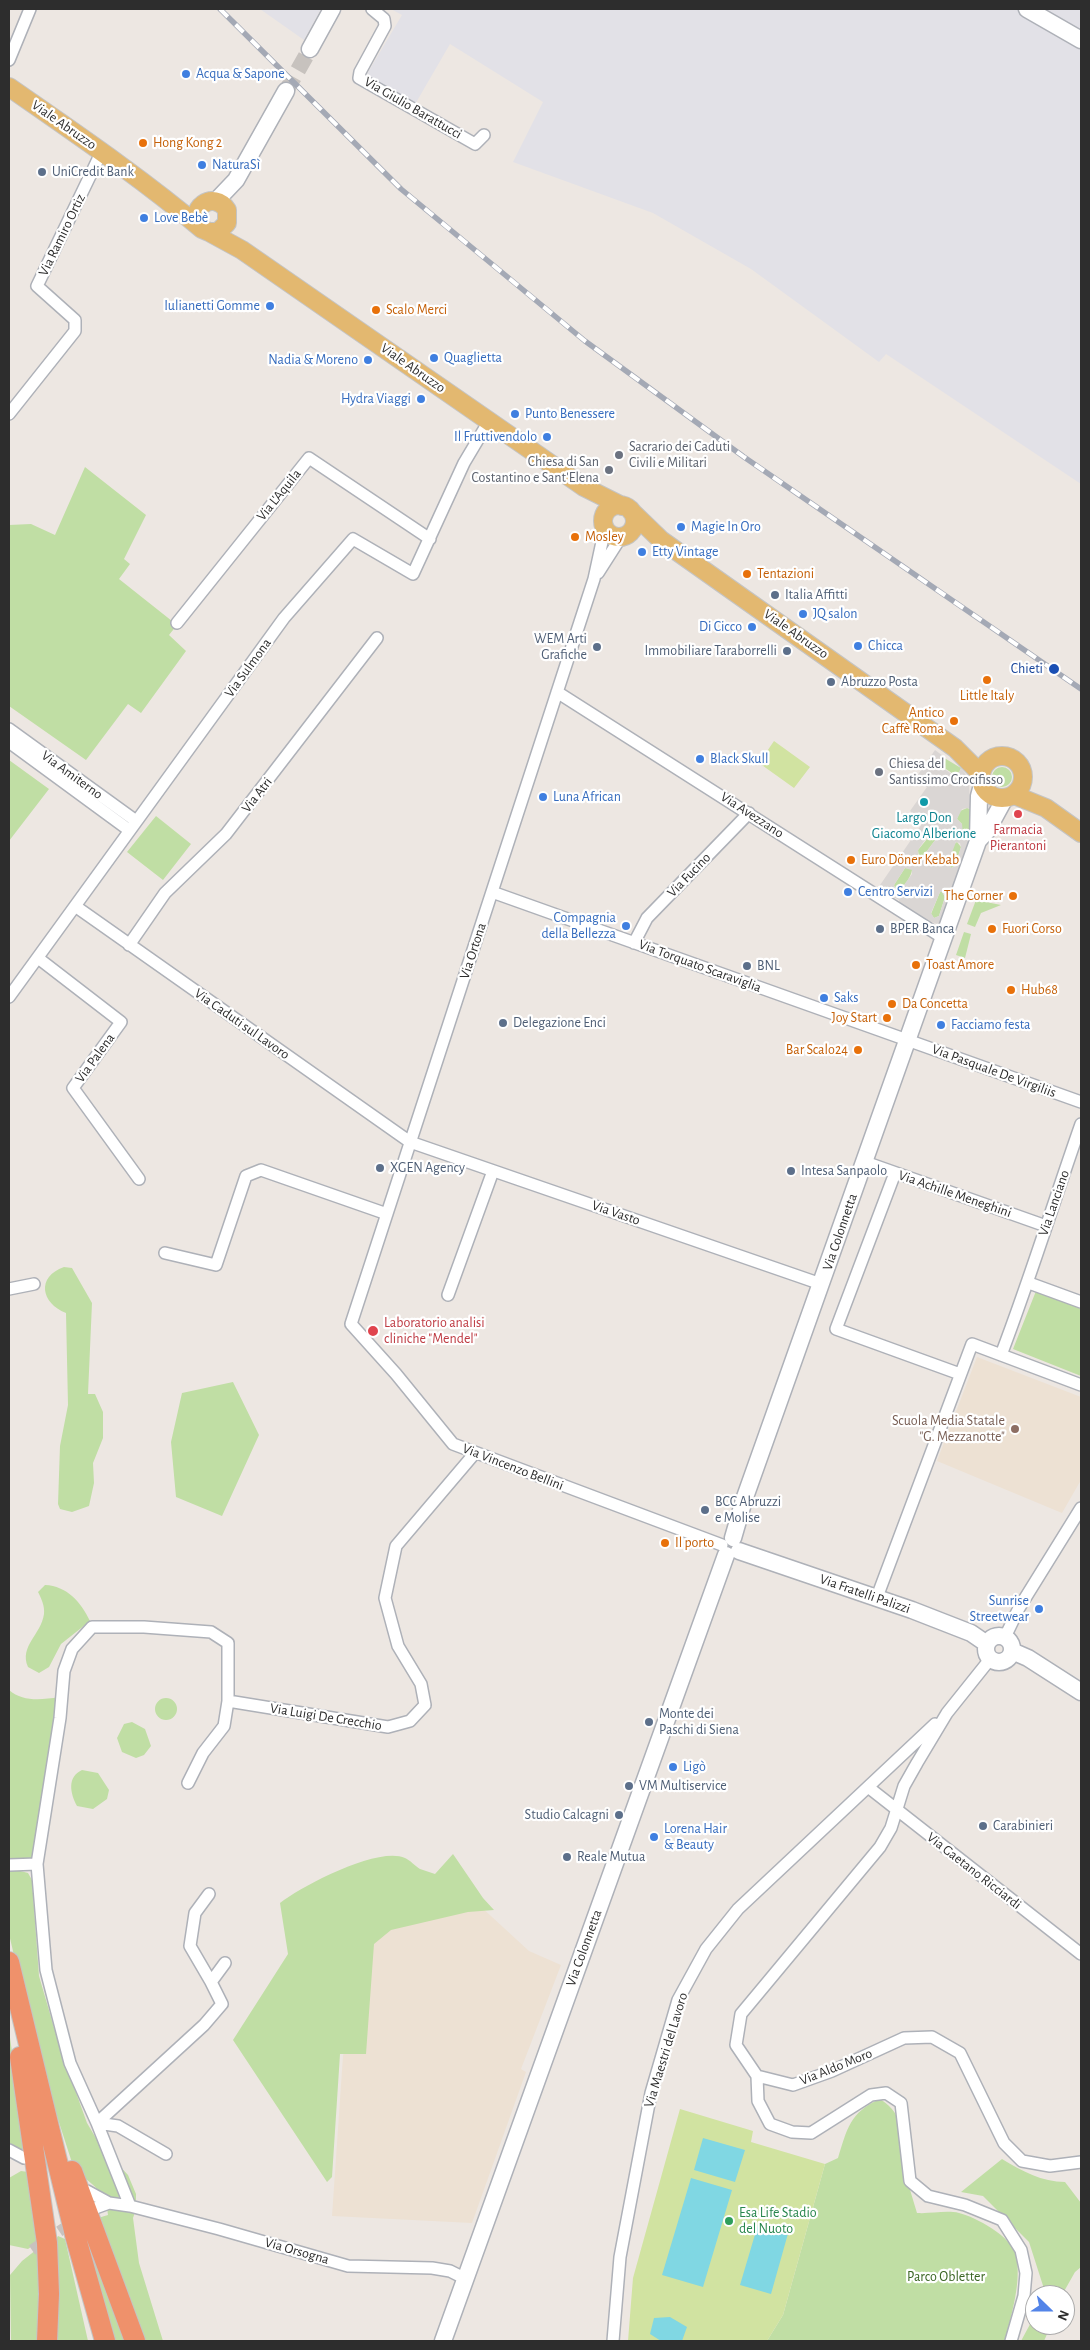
<!DOCTYPE html>
<meta charset="utf-8">
<style>
body{margin:0}
#map{position:relative;width:1090px;height:2350px;overflow:hidden;background:#ede7e2;font-family:"Alegreya Sans",sans-serif}
canvas{display:block}
.frame{position:absolute;inset:0;border:10px solid #2d2d2d;pointer-events:none}
.north{position:absolute;left:1025px;top:2285px;width:50px;height:50px;box-sizing:border-box;background:#fff;border:1px solid #ababab;border-radius:50%;rotate:112deg;font-size:14px;font-weight:700;line-height:20px;text-align:center;color:#2d2d2d}
.north::after{content:'';display:block;margin:auto;width:18px;height:22px;background:#5384e8;clip-path:polygon(50% 0,100% 100%,50% 72%,0 100%)}
</style>
<div id="map">
<canvas width="1090" height="2350"></canvas>
<div class="frame"></div>
<div class="north">N</div>
</div>
<script>
const c = document.querySelector('canvas').getContext('2d');
c.lineJoin = 'round';
function fill(path, color) { c.fillStyle = color; c.fill(path, 'evenodd'); }
function strokePath(path, color, width, dash) { c.strokeStyle = color; c.lineWidth = width; c.lineCap = dash ? 'butt' : 'round'; c.setLineDash(dash || []); c.stroke(path); }
function drawText(font, color, halo, rows, align = 'center') {
  c.font = font + ' "Alegreya Sans",sans-serif'; c.lineWidth = 4.5; c.setLineDash([]); c.textBaseline = 'middle'; c.strokeStyle = halo; c.fillStyle = color; for (const [text, x, y, turn = 0] of rows) {
    c.save(); c.translate(x, y); c.rotate((+turn || 0) * Math.PI / 180); c.textAlign = isNaN(turn) ? turn : align; if (halo) c.strokeText(text, 0, 0); c.fillText(text, 0, 0); c.restore();
  }
}
const industrial = new Path2D(`
 M260,9H321L304,40Z
 M391,9H1081V484L886,354L879,362L751,269L653,213L513,162L543,102L450,44L414,106L367,74L402,15Z`);
const education = new Path2D(`
 M977,1357L1081,1397V1480L1062,1513L937,1461Z
 M479,1905L529,1951L561,1965L521,2069L526,2072L472,2223L332,2216L343,2056L371,1923Z`);
const green = new Path2D(`
 M85,467L146,515L124,559L130,564L119,579L177,625L169,635L186,651L141,713L128,704L86,760L9,706V525L31,524L55,535Z
 M941,756L961,768L958,777L937,763Z
 M9,760L49,789L9,841Z
 M992 777a10 10 0 1 1 20 0a10 10 0 1 1-20 0Z
 M967,808L970,809V837L962,834V824L957,819L960,811Z
 M156,816L191,844L163,880L127,852Z
 M932,833L935,834L936,839L924,855L919,856L918,850Z
 M957,842L961,847L955,866L951,868L948,864L954,844Z
 M905,868L912,869C912,876 903,889 896,891L894,885Z
 M940,892H942L945,897L939,916L934,918L931,914Z
 M976,900L1001,905L981,913L975,927L967,924Z
 M964,932L971,934L965,958L956,955Z
 M64,1267L72,1268L92,1303L88,1394H95L103,1412V1438L93,1463L94,1483L89,1506L72,1512L60,1509L58,1504L60,1446L68,1405L66,1313C41,1303 36,1277 64,1267Z
 M1036,1291L1081,1309V1376L1013,1349Z
 M233,1382L259,1435L222,1516L176,1497L171,1442L182,1393Z
 M45,1585C67,1586 81,1602 90,1621L61,1644L49,1667L39,1673L28,1667C19,1646 41,1635 44,1614C45,1606 41,1598 38,1592Z
 M9,1690C23,1702 41,1700 59,1697L34,1858L9,1860Z
 M155 1709a11 11 0 1 1 22 0a11 11 0 1 1-22 0Z
 M132,1722L145,1729L151,1746L144,1755L136,1758L122,1752L117,1738L124,1724Z
 M82,1770L98,1773L109,1790L107,1799L93,1809L77,1806C70,1793 67,1777 82,1770Z
 M453,1854L483,1898L494,1910L468,1912L391,1930L374,1944L366,2054H340L332,2177L327,2182L233,2040L288,1954L280,1903C302,1886 378,1846 405,1858C410,1860 415,1866 420,1869C425,1871 430,1872 435,1874Z
 M9,1868L28,1873L32,1880L39,1976L60,2048L87,2123L100,2145L128,2175L136,2194V2209L133,2218L139,2263L163,2341H140L91,2220L108,2215C106,2193 93,2183 75,2172L37,2054L9,1934Z
 M9,2030L26,2156L9,2147Z
 M880,2099C907,2116 898,2134 903,2161C906,2178 912,2196 917,2213C930,2214 946,2210 959,2213C976,2217 1012,2237 1016,2255C1022,2282 1011,2315 1005,2341H767L783,2315L825,2164L838,2158C847,2129 850,2112 880,2099Z
 M1002,2159C1022,2171 1042,2182 1065,2182L1081,2203V2267L1075,2272L1062,2295H1046L1029,2242L983,2196L961,2192Z
 M21,2171L28,2172L41,2240L28,2249L9,2245V2178Z
 M58,2236L65,2239L88,2341H52L53,2244Z
 M41,2246L38,2341H11L10,2275L22,2261Z
 M92,2254L97,2258L130,2341H111L88,2257Z
 M1035,2315V2325H1051L1044,2341H1021Z`);
const pitch = new Path2D(`
 M774,741L810,767L794,788L759,763Z
 M680,2109L753,2131L751,2142L825,2164L783,2315L767,2341H628L633,2278Z`);
const plaza = new Path2D(`
 M935,750L943,756L937,764L956,777L961,768L969,778L970,809L967,808L962,809L957,819L962,824L963,834L970,837L969,843L942,926L900,909L899,900L878,888L924,821L910,811L927,787L915,779ZM934,833L936,839L924,855H918V850L929,834ZM956,842L960,843L961,847L955,866L951,868L948,863ZM905,868L912,870V874L901,889L895,890L894,885ZM940,892H942L945,897L939,916L934,918L931,913Z`);
const water = new Path2D(`
 M703,2138L745,2150L735,2182L694,2170Z
 M691,2178L732,2190L703,2287L662,2275Z
 M759,2221L789,2230L771,2294L740,2285Z
 M670,2317L687,2327L682,2341H661L650,2334L654,2318Z`);
const streetTunnel = new Path2D(`
 M32,2250L76,2220`);
const secondaryTunnel = new Path2D(`
 M286,91L310,49`);
const street = new Path2D(`
 M372,9L384,19L385,26L360,72L359,78L475,144L484,135
 M9,60L30,9
 M9,414L75,331V320L37,286L102,151
 M605,528L594,579L351,1324L396,1374L453,1444L722,1545
 M598,573L621,537
 M177,623L309,458L430,539
 M557,692L945,939
 M9,729L136,821
 M9,742L129,830
 M492,892L1081,1102
 M75,906L410,1142L821,1284
 M634,943L647,918L749,813
 M129,945L165,893L226,834L377,638
 M38,958L121,1022L73,1088L139,1179
 M9,997L284,618L353,539L413,574L464,463L489,421
 M865,1162L1046,1226
 M895,1173L836,1329L960,1374
 M165,1253L216,1265L246,1176L261,1170L387,1214
 M1029,1283L1081,1302
 M9,1289L34,1284
 M448,1295L493,1171
 M1001,1355C1030,1279 1054,1201 1081,1124
 M877,1597L972,1344L1081,1385
 M1005,1637L1019,1608L1081,1508
 M991,1658L947,1713L917,1763L904,1786L891,1828L880,1847L741,2014L736,2045L757,2076L793,2085L832,2071L904,2038L932,2037L960,2053L1004,2143L1022,2161L1050,2166L1081,2162
 M228,1701L388,1727L410,1721L425,1705L421,1684L398,1646L385,1598L396,1546L475,1453
 M868,1787L1081,1954
 M37,1864L60,1718L64,1671L72,1649L92,1627H144L211,1632L228,1643V1701L224,1726L203,1753L188,1783
 M9,1865L37,1864L46,1970L70,2063L97,2123L118,2126L166,2154
 M209,1894L195,1913L190,1946L211,1982
 M757,2076L758,2101L770,2124L792,2132L811,2133L871,2095L886,2093L901,2103L910,2181L928,2196L965,2205L1002,2220L1021,2250L1026,2273L1024,2296L1011,2341
 M9,2150L24,2158
 M87,2191L109,2203L90,2210
 M109,2203L130,2206L97,2123L204,2025L222,2004L211,1982L225,1963
 M130,2206L219,2229L348,2266L432,2268L450,2271L466,2279
 M613,2341L620,2257L651,2093L678,2000L706,1949L738,1909L935,1724`);
const secondary = new Path2D(`
 M1027,9L1081,40
 M310,49L332,9
 M216,201L236,180L286,91
 M978,841L979,796L982,785
 M733,1538L744,1500L978,841L987,831L1005,798
 M739,1551L912,1610L971,1633L987,1644
 M986 1649a13 13 0 1 1 26 0a13 13 0 1 1-26 0Z
 M1012,1651L1028,1658L1081,1692
 M443,2341L726,1555`);
const primary = new Path2D(`
 M9,87C75,133 140,177 202,229L209,232H218L227,223V210C214,189 185,209 202,229
 M209,232L242,250L584,487L622,506
 M603 521a16 16 0 1 1 32 0a16 16 0 1 1-32 0Z
 M631,511L661,540L955,748L981,774
 M981 777a21 21 0 1 1 42 0a21 21 0 1 1-42 0Z
 M1014,795L1046,808L1081,833`);
const highway = new Path2D(`
 M9,1962L75,2235L105,2341
 M20,2057L47,2243L49,2294L47,2341
 M72,2171L135,2341`);
const rail = new Path2D(`
 M220,9L401,189L585,341L744,457L1081,689`);
const markers = [
 [186,74,5,"#3f7fe0"],
 [143,143,5,"#e8710a"],
 [202,165,5,"#3f7fe0"],
 [42,172,5,"#5c6f8a"],
 [144,218,5,"#3f7fe0"],
 [270,306,5,"#3f7fe0"],
 [376,310,5,"#e8710a"],
 [434,358,5,"#3f7fe0"],
 [368,360,5,"#3f7fe0"],
 [421,399,5,"#3f7fe0"],
 [515,414,5,"#3f7fe0"],
 [547,437,5,"#3f7fe0"],
 [619,455,5,"#6b7280"],
 [609,470,5,"#6b7280"],
 [681,527,5,"#3f7fe0"],
 [575,537,5,"#e8710a"],
 [642,552,5,"#3f7fe0"],
 [747,574,5,"#e8710a"],
 [775,595,5,"#5c6f8a"],
 [803,614,5,"#3f7fe0"],
 [752,627,5,"#3f7fe0"],
 [858,646,5,"#3f7fe0"],
 [597,647,5,"#5c6f8a"],
 [787,651,5,"#5c6f8a"],
 [1054,669,6,"#1a4fb4"],
 [987,680,5,"#e8710a"],
 [831,682,5,"#5c6f8a"],
 [954,721,5,"#e8710a"],
 [700,759,5,"#3f7fe0"],
 [879,772,5,"#6b7280"],
 [543,797,5,"#3f7fe0"],
 [924,802,5,"#0f9aa8"],
 [1018,814,5,"#e0444e"],
 [851,860,5,"#e8710a"],
 [848,892,5,"#3f7fe0"],
 [1013,896,5,"#e8710a"],
 [626,926,5,"#3f7fe0"],
 [880,929,5,"#5c6f8a"],
 [992,929,5,"#e8710a"],
 [916,965,5,"#e8710a"],
 [747,966,5,"#5c6f8a"],
 [1011,990,5,"#e8710a"],
 [824,998,5,"#3f7fe0"],
 [892,1004,5,"#e8710a"],
 [887,1018,5,"#e8710a"],
 [503,1023,5,"#5c6f8a"],
 [941,1025,5,"#3f7fe0"],
 [858,1050,5,"#e8710a"],
 [380,1168,5,"#5c6f8a"],
 [791,1171,5,"#5c6f8a"],
 [373,1331,6,"#e0444e"],
 [1015,1429,5,"#8d6e63"],
 [705,1510,5,"#5c6f8a"],
 [665,1543,5,"#e8710a"],
 [1039,1609,5,"#3f7fe0"],
 [649,1722,5,"#5c6f8a"],
 [673,1767,5,"#3f7fe0"],
 [629,1786,5,"#5c6f8a"],
 [619,1815,5,"#5c6f8a"],
 [983,1826,5,"#5c6f8a"],
 [654,1837,5,"#3f7fe0"],
 [567,1857,5,"#5c6f8a"],
 [729,2221,5,"#2e9e5b"]
];
const shopNames = [
 ["Acqua & Sapone",196,74],
 ["NaturaSì",212,165],
 ["Love Bebè",154,218],
 ["Iulianetti Gomme",260,306,"right"],
 ["Quaglietta",444,358],
 ["Nadia & Moreno",358,360,"right"],
 ["Hydra Viaggi",411,399,"right"],
 ["Punto Benessere",525,414],
 ["Il Fruttivendolo",537,437,"right"],
 ["Magie In Oro",691,527],
 ["Etty Vintage",652,552],
 ["JQ salon",813,614],
 ["Di Cicco",742,627,"right"],
 ["Chicca",868,646],
 ["Black Skull",710,759],
 ["Luna African",553,797],
 ["Centro Servizi",858,892],
 ["Compagnia",616,918,"right"],
 ["della Bellezza",616,934,"right"],
 ["Saks",834,998],
 ["Facciamo festa",951,1025],
 ["Sunrise",1029,1601,"right"],
 ["Streetwear",1029,1617,"right"],
 ["Ligò",683,1767],
 ["Lorena Hair",664,1829],
 ["& Beauty",664,1845]
];
const streetNames = [
 ["Via Giulio Barattucci",413,108,30],
 ["Viale Abruzzo",64,125,35],
 ["Via Ramiro Ortiz",62,235,-64],
 ["Viale Abruzzo",413,368,35],
 ["Via L'Aquila",279,495,-51],
 ["Viale Abruzzo",796,634,35],
 ["Via Sulmona",248,668,-54],
 ["Via Amiterno",72,775,36],
 ["Via Atri",257,795,-52],
 ["Via Avezzano",752,815,33],
 ["Via Fucino",689,875,-46],
 ["Via Ortona",473,951,-72],
 ["Via Torquato Scaraviglia",700,966,20],
 ["Via Caduti sul Lavoro",242,1024,35],
 ["Via Palena",95,1058,-54],
 ["Via Pasquale De Virgiliis",994,1071,20],
 ["Via Achille Meneghini",955,1194,19],
 ["Via Lanciano",1054,1203,-71],
 ["Via Vasto",616,1213,19],
 ["Via Colonnetta",840,1232,-71],
 ["Via Vincenzo Bellini",513,1467,21],
 ["Via Fratelli Palizzi",865,1594,19],
 ["Via Luigi De Crecchio",326,1717,9],
 ["Via Gaetano Ricciardi",974,1871,38],
 ["Via Colonnetta",584,1948,-70],
 ["Via Maestri del Lavoro",666,2050,-73],
 ["Via Aldo Moro",836,2067,-22],
 ["Via Orsogna",297,2251,16]
];
const foodNames = [
 ["Hong Kong 2",153,143],
 ["Scalo Merci",386,310],
 ["Mosley",585,537],
 ["Tentazioni",757,574],
 ["Little Italy",987,696,"center"],
 ["Antico",944,713,"right"],
 ["Caffè Roma",944,729,"right"],
 ["Euro Döner Kebab",861,860],
 ["The Corner",1003,896,"right"],
 ["Fuori Corso",1002,929],
 ["Toast Amore",926,965],
 ["Hub68",1021,990],
 ["Da Concetta",902,1004],
 ["Joy Start",877,1018,"right"],
 ["Bar Scalo24",848,1050,"right"],
 ["Il porto",675,1543]
];
const serviceNames = [
 ["UniCredit Bank",52,172],
 ["Italia Affitti",785,595],
 ["WEM Arti",587,639,"right"],
 ["Grafiche",587,655,"right"],
 ["Immobiliare Taraborrelli",777,651,"right"],
 ["Abruzzo Posta",841,682],
 ["BPER Banca",890,929],
 ["BNL",757,966],
 ["Delegazione Enci",513,1023],
 ["XGEN Agency",390,1168],
 ["Intesa Sanpaolo",801,1171],
 ["BCC Abruzzi",715,1502],
 ["e Molise",715,1518],
 ["Monte dei",659,1714],
 ["Paschi di Siena",659,1730],
 ["VM Multiservice",639,1786],
 ["Studio Calcagni",609,1815,"right"],
 ["Carabinieri",993,1826],
 ["Reale Mutua",577,1857]
];
const worshipNames = [
 ["Sacrario dei Caduti",629,447],
 ["Civili e Militari",629,463],
 ["Chiesa di San",599,462,"right"],
 ["Costantino e Sant'Elena",599,478,"right"],
 ["Chiesa del",889,764],
 ["Santissimo Crocifisso",889,780]
];
const transitNames = [
 ["Chieti",1043,669]
];
const cultureNames = [
 ["Largo Don",924,818],
 ["Giacomo Alberione",924,834]
];
const healthNames = [
 ["Farmacia",1018,830],
 ["Pierantoni",1018,846],
 ["Laboratorio analisi",384,1323,"left"],
 ["cliniche \"Mendel\"",384,1339,"left"]
];
const educationNames = [
 ["Scuola Media Statale",1005,1421],
 ["\"G. Mezzanotte\"",1005,1437]
];
const leisureNames = [
 ["Esa Life Stadio",739,2213],
 ["del Nuoto",739,2229]
];
const parkNames = [
 ["Parco Obletter",946,2277]
];
fill(industrial, '#e2e1e7');
fill(education, '#ede1d3');
fill(green, '#c0dea4');
fill(pitch, '#d1e3a1');
fill(plaza, '#dad6d4');
fill(water, '#80d7e3');
strokePath(streetTunnel, '#c7c2be', 11, [11, 5.5]);
strokePath(secondaryTunnel, '#c7c2be', 16, [16, 8]);
strokePath(street, '#aeb1b8', 14);
strokePath(secondary, '#aeb1b8', 19);
strokePath(primary, '#c4c4c4', 20);
strokePath(highway, '#c4c4c4', 22);
strokePath(street, '#fff', 11);
strokePath(secondary, '#fff', 16);
strokePath(primary, '#e3b870', 18);
strokePath(highway, '#ef916b', 20);
strokePath(rail, '#a4a9b5', 5.5);
strokePath(rail, '#fff', 4, [11]);
for (const [x, y, r, color] of markers) { const dot = new Path2D(); dot.arc(x, y, r, 0, 2 * Math.PI); c.fillStyle = color; c.fill(dot); strokePath(dot, '#fff', 2); }
drawText('14px', '#366cbe', '#fff', shopNames, 'left');
drawText('14px', '#2d2d2d', '#fff', streetNames);
drawText('14px', '#c56008', '#fff', foodNames, 'left');
drawText('14px', '#4e5e75', '#fff', serviceNames, 'left');
drawText('14px', '#5b616d', '#fff', worshipNames, 'left');
drawText('14px', '#164399', '#fff', transitNames, 'right');
drawText('14px', '#0d838f', '#fff', cultureNames);
drawText('14px', '#be3a42', '#fff', healthNames);
drawText('14px', '#785e54', '#fff', educationNames, 'right');
drawText('14px', '#27864d', '#fff', leisureNames, 'left');
drawText('14px', '#3a6523', '#fff', parkNames);
</script>
